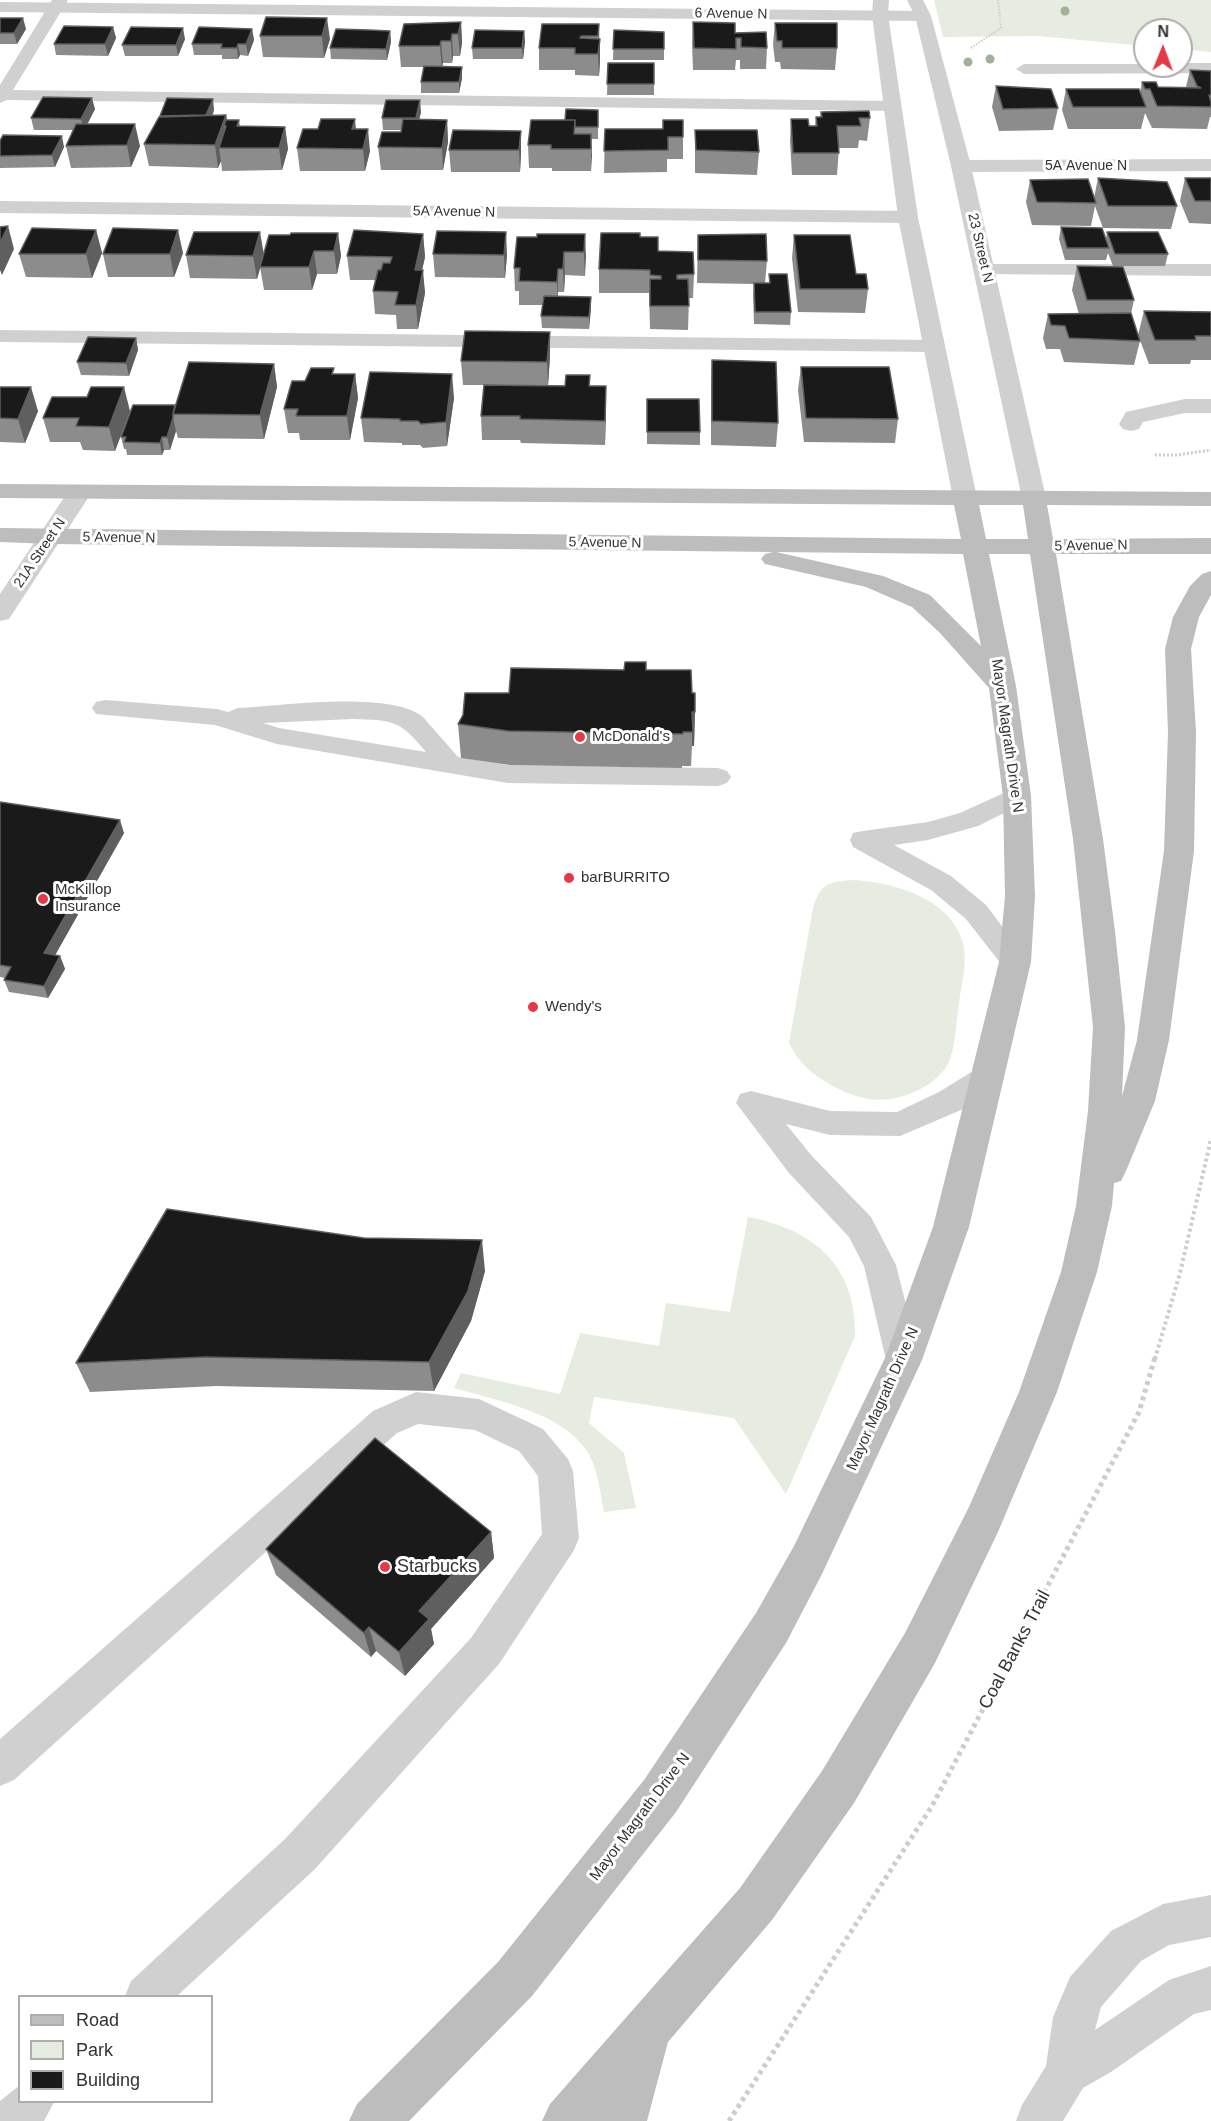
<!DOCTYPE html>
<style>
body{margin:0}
#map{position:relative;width:1211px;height:2121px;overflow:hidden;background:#fff;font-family:Helvetica,sans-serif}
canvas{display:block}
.legend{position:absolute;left:18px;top:1995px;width:195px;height:108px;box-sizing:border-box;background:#fff;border:2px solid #adadad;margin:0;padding:8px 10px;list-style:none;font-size:18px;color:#333}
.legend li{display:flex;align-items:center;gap:12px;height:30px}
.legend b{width:30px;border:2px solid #adadad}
.north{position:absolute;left:1133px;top:18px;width:60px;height:60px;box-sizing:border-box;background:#fff;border:2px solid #adadad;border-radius:50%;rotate:1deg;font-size:16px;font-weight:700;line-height:24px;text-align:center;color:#333}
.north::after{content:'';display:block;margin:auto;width:21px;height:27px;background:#e63946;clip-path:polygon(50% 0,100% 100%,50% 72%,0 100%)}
</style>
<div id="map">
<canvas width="1211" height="2121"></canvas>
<ul class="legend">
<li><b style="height:8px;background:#bdbdbd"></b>Road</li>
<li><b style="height:16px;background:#e6ecdf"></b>Park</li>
<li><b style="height:16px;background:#1a1a1a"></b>Building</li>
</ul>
<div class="north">N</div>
</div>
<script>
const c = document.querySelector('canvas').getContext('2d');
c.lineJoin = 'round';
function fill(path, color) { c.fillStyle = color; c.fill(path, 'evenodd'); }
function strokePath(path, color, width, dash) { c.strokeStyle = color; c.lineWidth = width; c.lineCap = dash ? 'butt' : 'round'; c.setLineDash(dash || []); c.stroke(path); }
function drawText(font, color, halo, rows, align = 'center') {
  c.font = font + ' Helvetica,sans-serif'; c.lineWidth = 6; c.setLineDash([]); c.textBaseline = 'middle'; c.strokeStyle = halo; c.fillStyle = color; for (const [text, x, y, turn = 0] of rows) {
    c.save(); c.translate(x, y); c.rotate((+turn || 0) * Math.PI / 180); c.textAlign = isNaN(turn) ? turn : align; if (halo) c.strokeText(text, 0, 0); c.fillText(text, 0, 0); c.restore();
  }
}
const green = new Path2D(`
 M934,0H1211V52L1181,49V30H1145V46L1038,36L943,37Z
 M852,880C893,882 952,898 963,944C968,963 961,985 959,1003C956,1022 956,1044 949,1062C944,1072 933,1082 924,1087C896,1103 870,1104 841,1090C818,1079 800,1066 789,1043L813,908C821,884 827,882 852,880Z
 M748,1217C813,1229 857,1266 855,1336L786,1494L734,1418L594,1397L589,1423L624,1453L636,1508L604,1512C600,1492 598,1467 586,1450C561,1412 495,1400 454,1388L461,1373L560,1394L580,1333L659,1346L666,1303L730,1312Z`);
const pathFar3 = new Path2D(`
 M971,48L1001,28L998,0`);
const pathFar2 = new Path2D(`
 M1155,455H1177L1211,450`);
const pathFar1 = new Path2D(`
 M1155,1359L1180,1273L1211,1139`);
const path = new Path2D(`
 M729,2121L932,1806L1139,1412L1155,1357`);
const service = new Path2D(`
 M52,0H68L13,90L893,101L901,106L893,111L7,100L0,103V85Z
 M1181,63H1211V73L1024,74L1016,69L1024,64H1145V66H1181Z
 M985,264H1211V276L978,274L976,270L978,266Z
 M0,330L935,340L942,342L945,346L942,350L935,352L0,342Z
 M105,700L217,709L228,712L238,708C281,706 390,690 423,717L458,757L508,765L718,768L727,771L731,777L727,783L718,786L508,783L277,744L215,725L96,714L92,708L96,702ZM353,719C393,720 400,720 426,752L279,728L263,723Z
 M1017,787L1026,790L1030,796L1026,802L978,826L928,840L894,845L951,876L986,905L1029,962L1025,969L1015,973L1005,969L966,919L931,890L853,847L850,840L853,833L863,831L928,822L960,813Z
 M989,1064L1000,1068L1004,1076L1000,1084L961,1110L900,1136L830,1135L786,1124L811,1155L871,1217L896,1265L920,1360L915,1371L903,1375L891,1371L886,1360L864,1266L849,1237L789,1173L736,1103L740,1094L751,1091L830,1111L897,1112L939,1092L978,1068Z
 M416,1392L479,1399L543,1429L568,1459L573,1471L579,1538L574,1550L499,1664L315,1869L177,1996H125L131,1981L285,1839L471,1638L542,1534L538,1476L519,1451L475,1430L418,1424L397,1433L14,1780L0,1786V1739L373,1411Z
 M1211,1895V1937L1169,1945L1141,1961L1101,2007L1095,2030L1169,1980L1211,1966V2010L1194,2014L1111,2072L1083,2088L1063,2121H1016L1022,2105L1046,2066L1053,2017L1070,1977L1111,1931L1163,1904Z
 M20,2085V2102H54L44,2121H0V2101Z`);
const minor = new Path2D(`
 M0,2L923,11L931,16L923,21L0,12Z
 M1211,159V171L961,172L954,170L951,166L954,162L961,160Z
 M0,201L908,211L915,213L918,217L915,221L908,223L0,213Z
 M1185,399H1211V413H1185L1143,422L1139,429L1131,431L1123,429L1119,424L1126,412Z
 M80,485L89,487L92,492L9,619L0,621V594L71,487Z`);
const tertiary = new Path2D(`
 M873,0H889L888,15L918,217L977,498L974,503L965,505L956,503L953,498L898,217L872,15Z
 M907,0H923L931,16L971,166L1046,498L1043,503L1034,505L1025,503L1022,498L951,166L915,16Z`);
const secondary = new Path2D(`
 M0,484L1211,492V506L1047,505L1053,539L1211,538V554H1056L1103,839L1115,931L1125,1027L1122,1096L1137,1040L1164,851L1168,732L1165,649L1173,617L1190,586L1202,574L1211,571V595L1199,617L1191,649L1196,732L1194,851L1169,1040L1155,1101L1126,1171L1121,1181L1114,1183L1112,1206L1097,1272L1057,1392L998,1532L935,1663L854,1803L772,1920L668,2042L647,2121H542L550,2104L740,1888L822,1771L905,1633L969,1507L1019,1392L1061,1272L1076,1206L1088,1111L1093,1027L1073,839L1030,554H989L1016,686L1031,796L1035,896L1031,962L969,1227L922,1360L822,1574L786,1643L676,1812L532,1996L409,2121H349L357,2104L498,1962L644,1780L756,1613L794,1546L885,1358L933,1227L999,962L1005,896L1003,796L989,688L940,633L912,607L866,587L765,564L761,559L765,554L773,552L52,544L0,542V528L961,539L954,505L0,498ZM979,505H1023L1028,539H986ZM776,552L963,554L981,646L930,595L883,576Z`);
const trees = [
 [1065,11],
 [990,59],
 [968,62]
];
const wall = new Path2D(`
 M266,17L330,39L324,58L263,57L260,36Z
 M0,18L26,29L17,44H0Z
 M461,22L462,43L460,56H453L452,63H443L442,66L462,78L459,93H421V82L424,67H401L399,46Z
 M693,22L735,33L767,48L766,69H740V60H736L735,70H693L692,43Z
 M775,23L837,48L835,70L781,69L780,62H775L773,44Z
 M599,24L600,60L599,76L575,75V70H539V48Z
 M113,27L116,38L108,56L56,55L54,44Z
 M252,29L254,40L248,56L240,55L238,59H222V55H194L192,44Z
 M614,30L664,32V60H613Z
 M390,31L391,42L387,60L331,59L330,48Z
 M524,31L525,42L523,59H473L472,48Z
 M185,39L178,56H125L122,45Z
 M608,63H654V95H607Z
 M1190,70L1211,71V117H1210L1207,129L1152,128L1145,113L1141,129H1068L1062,110L1066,89L1140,92L1142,82L1158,87H1186Z
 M996,86L1058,108L1053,130L999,131L992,107Z
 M95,109L87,124L140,146L131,167L71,168L66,146L73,130H34L31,118Z
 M214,110L213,115H226L227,120H239L240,126L285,127L288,149L282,170L222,171L221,161L218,168L149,166L144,144Z
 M598,110V139H591V171H552V168H529L528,145L565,120Z
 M421,112L419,119L447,120L448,142L443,170H381L378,147L401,132V130H383L382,118Z
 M821,112L870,118L867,141L859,140L858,148H839L837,175H792L790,141L791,119L809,126H815L816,117H820Z
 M356,129L370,151L365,171H300L297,148Z
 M605,129L683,137V159H667V172L604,173Z
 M695,130L759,152L757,175L695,173Z
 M521,131V153L520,172H451L449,150Z
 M0,141L64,147L55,167L0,168Z
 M1098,178L1177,206L1171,229L1103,228L1095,206L1091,226L1032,225L1026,202L1030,180L1094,198Z
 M1185,178H1211V224L1189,223L1180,201Z
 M1061,227L1106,239L1107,232L1168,254L1165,266H1113L1108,253L1106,260H1065L1059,239Z
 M96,230L102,253L92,278L26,277L19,254Z
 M338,233L341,256L337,274H317L312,290H264L260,267L257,279L190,278L186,255H264L290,235Z
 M423,234L425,257L422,270L425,293L418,329H397L396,315L375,314L373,291L375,280H350L347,256Z
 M585,234V276L565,275L564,292H558V296L591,297L589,329L542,328L541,316L543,305H519V291H515L514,268L537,237Z
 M698,235L767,261L765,283H769V274L791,312L790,325L754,324L753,295L754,284L697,283Z
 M794,235L856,274L868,289L865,313L798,312L792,258Z
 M640,237L658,251L694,274L693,298H689L688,330L650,329L649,293H599V269Z
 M183,253L174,277H108L103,254Z
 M433,254L507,255L505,278L435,277Z
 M1077,266L1134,300L1131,314L1140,341L1134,365L1064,362L1060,349H1046L1043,338L1048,314H1079L1072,290Z
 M1144,311L1211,312V360H1191L1190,364H1149L1138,335Z
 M550,332V356L548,385L606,386L605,445L521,443L520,440H482L481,416L484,385H463L461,361Z
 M136,338L138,350L129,376L81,375L77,362Z
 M712,360L778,423L776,447L711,445V384Z
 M274,364L277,387L264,439L178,438L176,431L170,450H164L162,455H127L126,449H124L121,437L175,405Z
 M801,367L898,419L895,443L804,442L798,390Z
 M335,374H355L358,398L350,440H300L299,433H288L284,409L305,381Z
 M0,387L38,411L25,443L0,442Z
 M454,398L447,446L423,448L420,445H402V443L364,442L361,418Z
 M647,399L700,432V445L647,444Z
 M130,411L115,451L83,450L80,442H50L43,418Z
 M646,670L692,693L695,712L694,746H692L691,766H682V768L510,765L461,758L458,724L509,693Z
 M0,802L124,833L55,955L60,956L65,969L48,998L9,992L4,980L5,978L0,977Z
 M485,1271L471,1321L434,1391L216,1386L90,1392L76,1363Z
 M491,1532L494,1558L431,1629L434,1644L405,1676L376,1651L371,1657L276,1575L266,1549Z`);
const shadedWall = new Path2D(`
 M23,18L26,29L17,44L14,33Z
 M327,18L330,39L324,58L322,36Z
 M461,22L462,43L460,56L458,34Z
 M113,27L116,38L108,56L105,44Z
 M183,28L185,39L178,56L176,45Z
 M252,29L254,40L248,56L246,44Z
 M390,31L391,42L387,60L386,49Z
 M524,31L525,42L523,59L522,48Z
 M452,34L453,56L452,63L451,41Z
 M600,39V60L599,76L598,54Z
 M441,41L443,63L442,68L440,46Z
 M238,44L240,55L238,59L237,48Z
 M462,67V78L459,93V82Z
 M92,98L95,109L84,131L81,119Z
 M213,99L214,110L207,128L205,117Z
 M420,100L421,112L417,130L416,118Z
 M226,115L230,137L226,126H224L227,145L219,148L221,161L218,168L215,145Z
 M355,119L357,141L352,129Z
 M447,120L448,142L443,170L442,148Z
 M135,124L140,146L131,167L127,145Z
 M285,127L288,149L282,170L279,148Z
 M368,129L370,151L365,171L363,149Z
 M521,131V153L520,172L519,150Z
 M591,134L592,156L591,171Z
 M62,136L64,147L55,167L52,155Z
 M8,226L14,249L2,275L0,270V243Z
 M96,230L102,253L92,278L86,254Z
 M178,230L183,253L174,277L170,254Z
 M260,232L264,255L257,279L253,256Z
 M506,232L507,255L505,278L504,255Z
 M338,233L341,256L337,274L334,251Z
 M423,234L425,257L417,293L415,270Z
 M585,234L586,257L585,276L584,252Z
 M314,251L317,274L312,290L309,267Z
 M564,252L565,275L564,292L563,269Z
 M558,269V305L557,282Z
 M423,270L425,293L418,329L416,305Z
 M591,297V309L589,329V317Z
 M550,332V356L548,386L547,362Z
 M136,338L138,350L129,376L126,363Z
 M274,364L277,387L264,439L260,415Z
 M355,374L358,398L350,440L347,416Z
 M452,374L454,398L447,446L446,422Z
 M606,386V410L605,445V421Z
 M31,387L38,411L25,443L18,419Z
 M124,387L130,411L115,451L109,427Z
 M173,418L176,431L170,450L167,437Z
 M162,437L164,450L162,455L160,443Z
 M692,712H695L694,746H692Z
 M120,820L124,833L49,966L44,953Z
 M60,956L65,969L48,998L44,986Z
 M482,1240L485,1271L471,1321L434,1391L429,1362Z
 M491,1532L494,1558L431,1629L434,1644L405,1676L399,1652L419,1611Z
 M369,1627L376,1651L371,1657L364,1633Z`);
const building = new Path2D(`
 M266,17L327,18L322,36H260Z
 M0,18H23L14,33H0Z
 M461,22L458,34H452L451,41H441L440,46H399L404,24Z
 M693,22L735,23V33L766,32L767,48L741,47V38H736V49L694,48Z
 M775,23H837V48H782V41H777Z
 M542,24H599L598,36H581L580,38L600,39L598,54H575V48H539Z
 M64,26L113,27L105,44H54Z
 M131,27L183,28L176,45H122Z
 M199,27L252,29L246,44H238L237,48H221L222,44H192Z
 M336,29L369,30L390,31L386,49L330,48Z
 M475,30L524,31L522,48H472Z
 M614,30L664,32V49H613Z
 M608,63H654V84H607Z
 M424,66L462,67L459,82H421Z
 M1190,70L1211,71V95H1209L1211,102V107L1157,106L1150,89H1145L1142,82H1156L1158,87L1201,88L1197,86Z
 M996,86L1051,89L1058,108L1003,109Z
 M1066,89H1139L1146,107H1073Z
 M43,97L92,98L81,119L31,118Z
 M167,98L213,99L206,115L160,116Z
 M386,100H420L416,118H382Z
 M566,109L598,110V127H575V120H565Z
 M869,111L870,118H859L861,126H837L839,153H793L791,119H808L809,126H817L816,117H822L821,112Z
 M226,115L215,145L144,144L159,117Z
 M321,119H355L352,129H368L363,149L297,148L303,129H318Z
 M403,119L447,120L442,148L378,147L382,132H401Z
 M226,120H239L237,126L285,127L279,148H219L226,126H224Z
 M531,120H575L574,134H591V149H551V145H528Z
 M663,120H683V137H668V150L604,151L605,129H663Z
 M76,124H135L127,145L66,146Z
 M453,130L521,131L519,150H449Z
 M695,130H757L759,152L696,150Z
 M3,135L62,136L52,155L0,156V141Z
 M1098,178L1167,182L1177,206H1108Z
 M1185,178H1211V201H1195Z
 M1088,179L1096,203L1037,202L1030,180Z
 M8,226L0,243V227Z
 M1061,227L1102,228L1109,248H1067Z
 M32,228L96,230L86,254H19Z
 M113,228L178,230L170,254H103Z
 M354,230L423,234L415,270H423L416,305H395L398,292L373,291L378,270H381L383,263H390L392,257L347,256Z
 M437,231L506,232L504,255L433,254Z
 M194,232H260L253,256L186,255Z
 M1107,232H1158L1168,254H1115Z
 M291,233H338L334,251H314L309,267H260L269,235H290Z
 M601,233H640V237H658V251L693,252L694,274L677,275V279H688L689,306H650V279H661V276L650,275V270L599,269Z
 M537,234H585L584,252H564L563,269H558L557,282L519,281L520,268H514L517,237H537Z
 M766,234L767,261L698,260V235Z
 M794,235H850L856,274H866L868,289H800Z
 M1077,266L1123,267L1134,300H1087Z
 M769,274H787L791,312H755L754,283H770Z
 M544,296L591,297L589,317L541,316Z
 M1144,311L1211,312V336H1195L1196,340H1155Z
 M1131,313L1140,341L1069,338L1065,326L1051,325L1048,314Z
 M465,331L550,332L547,362L461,361Z
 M88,337L136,338L126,363L77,362Z
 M712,360L776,362L778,423L712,421Z
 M189,362L274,364L260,415L173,414Z
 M801,367H889L898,419L806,418Z
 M311,368H334L332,374H355L347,416H296L298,409H284L292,381H305Z
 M370,372L452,374L446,422L421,424L418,421H400V419L361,418Z
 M566,375H590L589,386H606L605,421L520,419V416H481L484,385L565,386Z
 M0,387H31L18,419L0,418Z
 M91,387H124L109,427L76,426L79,418H43L52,397H87Z
 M647,399H699L700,432H647Z
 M133,405H175L173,414V418L167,437H162L160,443L124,442L126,437H121Z
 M625,662H646V670H691L692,693H695V712H692L693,732H683V734L508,731L458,724L463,715L465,693H509L511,668L624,670Z
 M0,802L120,820L44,953L60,956L44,986L4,980L11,967L0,965Z
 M167,1209L364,1238L482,1240L468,1291L429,1362L205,1357L76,1363Z
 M375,1438L491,1532L419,1611L429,1619L399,1652L369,1627L364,1633L266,1549Z`);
const markers = [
 [580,737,6,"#e63946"],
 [569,878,6,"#e63946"],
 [43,899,6,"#e63946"],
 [533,1007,6,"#e63946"],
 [385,1567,6,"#e63946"]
];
const farStreetnames = [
 ["6 Avenue N",731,14,1],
 ["5A Avenue N",1086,166],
 ["5A Avenue N",454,212,1],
 ["23 Street N",980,248,77],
 ["5 Avenue N",119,538,1],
 ["5 Avenue N",605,543,1],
 ["5 Avenue N",1091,546,-1],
 ["21A Street N",40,553,-56]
];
const streetNames = [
 ["Mayor Magrath Drive N",1007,736,82],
 ["Mayor Magrath Drive N",883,1399,-66],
 ["Mayor Magrath Drive N",640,1817,-53]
];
const poiNames = [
 ["McDonald's",592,737],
 ["barBURRITO",581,878],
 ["McKillop",55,890],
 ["Insurance",55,907],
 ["Wendy's",545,1007]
];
const nearPoinames = [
 ["Starbucks",397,1567]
];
const nearStreetnames = [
 ["Coal Banks Trail",1015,1650,-62]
];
fill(green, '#e6ecdf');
strokePath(pathFar3, '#cdcdcd', 2, [1.5, 1.5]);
strokePath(pathFar2, '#cdcdcd', 3, [2, 2]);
strokePath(pathFar1, '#cdcdcd', 4, [3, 3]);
strokePath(path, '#cdcdcd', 5, [4, 4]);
fill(service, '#d0d0d0');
fill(minor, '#d0d0d0');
fill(tertiary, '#d0d0d0');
fill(secondary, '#bdbdbd');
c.fillStyle = '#a2b095';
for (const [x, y] of trees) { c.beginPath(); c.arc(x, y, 4.5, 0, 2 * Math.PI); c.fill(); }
fill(wall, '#8c8c8c');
fill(shadedWall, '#5f5f5f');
fill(building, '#1a1a1a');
strokePath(building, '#5f5f5f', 1.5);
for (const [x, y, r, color] of markers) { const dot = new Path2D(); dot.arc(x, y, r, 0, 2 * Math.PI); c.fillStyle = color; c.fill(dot); strokePath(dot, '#fff', 2); }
drawText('14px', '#333', '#fff', farStreetnames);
drawText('15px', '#333', '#fff', streetNames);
drawText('15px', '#333', '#fff', poiNames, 'left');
drawText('18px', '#333', '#fff', nearPoinames, 'left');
drawText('18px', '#333', '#fff', nearStreetnames);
</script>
